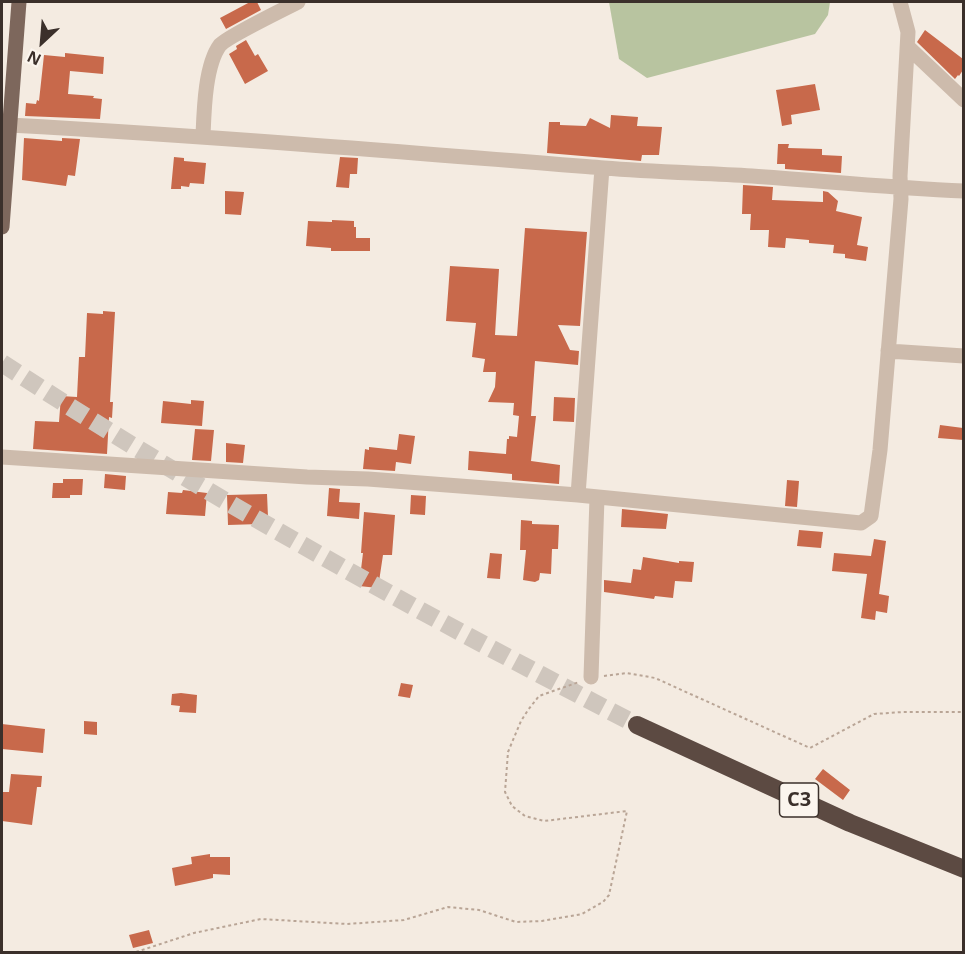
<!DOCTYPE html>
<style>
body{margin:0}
#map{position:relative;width:965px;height:954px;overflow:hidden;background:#f4ebe1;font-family:"Open Sans",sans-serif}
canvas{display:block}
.frame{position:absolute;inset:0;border:3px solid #3b302b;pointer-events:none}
.north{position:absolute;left:12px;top:12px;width:60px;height:60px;-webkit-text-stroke:4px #fbf5ee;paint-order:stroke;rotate:206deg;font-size:16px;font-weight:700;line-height:24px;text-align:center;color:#3b302b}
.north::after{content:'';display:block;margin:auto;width:21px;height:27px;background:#3b302b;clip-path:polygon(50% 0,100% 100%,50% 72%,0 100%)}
</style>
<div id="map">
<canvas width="965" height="954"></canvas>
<div class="frame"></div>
<div class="north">N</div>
</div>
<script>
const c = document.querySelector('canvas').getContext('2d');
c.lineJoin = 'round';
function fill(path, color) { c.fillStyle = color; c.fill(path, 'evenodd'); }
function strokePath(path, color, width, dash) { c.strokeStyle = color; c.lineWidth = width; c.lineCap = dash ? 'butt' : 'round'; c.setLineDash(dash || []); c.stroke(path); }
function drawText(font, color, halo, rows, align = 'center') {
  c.font = font + ' "Open Sans",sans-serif'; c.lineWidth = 6; c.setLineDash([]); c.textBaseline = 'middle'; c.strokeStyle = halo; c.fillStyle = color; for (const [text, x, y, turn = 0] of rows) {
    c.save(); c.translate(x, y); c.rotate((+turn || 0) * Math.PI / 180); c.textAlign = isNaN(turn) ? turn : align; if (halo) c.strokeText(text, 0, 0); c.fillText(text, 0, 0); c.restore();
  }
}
const green = new Path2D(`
 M609,2H830L828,15L815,34L647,78L619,59Z`);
const building = new Path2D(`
 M250,2H257L261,10L226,29L220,18Z
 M925,30L963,59V70L959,76L958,75L955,79L917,42Z
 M246,40L255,56L258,54L268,71L245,84L229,54L237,49L236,46Z
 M65,53L104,57L103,74L70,71L68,94L94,96L93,98L102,99L100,119L25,116L26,103L36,104L37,100L39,101L44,55L65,57Z
 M815,84L820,110L791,115L792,124L782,126L776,90Z
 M611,115L638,117L637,126L662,127L659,155H642L641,161L547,153L549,122H560V125L586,126L590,118L610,128Z
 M24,138L62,141V138L80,139L75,176L68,175L66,186L22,180Z
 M778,144H789L788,148L822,149V155L842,156L841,173L785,169V164H777Z
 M174,157L184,158V161L206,163L204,184L190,183L189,187L181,186V189H171Z
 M340,157L358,158L357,174H350L349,188L336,187Z
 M743,185L773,187L772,200L823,202V191L828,192L838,201L836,211L862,217L857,245L868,247L866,261L845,258V254L833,253L834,245L809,243V240L786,238L785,248L768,247L769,230H750L751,214H742Z
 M225,191L244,192L241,215L225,214Z
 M332,220L354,221V227H356V238H370V251H331V248L306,246L308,221L332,222Z
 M525,228L587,232L580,326L558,325L570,350L579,351L578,365L535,361L531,416H536L531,461L560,465L559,484L512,480V474L468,470L469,451L506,454L507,439H509V436L517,437L519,416L513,415L514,403L488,402L495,387L496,372H483L485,359L472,357L476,323L446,321L450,266L499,269L495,335L517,336Z
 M103,311L115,312L110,402H113L112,418L109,417L107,454L33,449L35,421L59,422L61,396L77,397L79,357H85L87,313L103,314Z
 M554,397L575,398L574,422L553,421Z
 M191,400L204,401L202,426L161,423L163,401L191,404Z
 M940,425L963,428V440L938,438Z
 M195,429L214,430L211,461L192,460Z
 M399,434L415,436L411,464L396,462L395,471L363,469L365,449L369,450V447L397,450Z
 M226,443L245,445L243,463L226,462Z
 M105,474L126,476L125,490L104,488Z
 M63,479H83L82,495H70V498H52L53,483H63Z
 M787,480L799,481L797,507L785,506Z
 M329,488L340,489L339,502L360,503L359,519L327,516Z
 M183,490L207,493L205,516L166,514L168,492L182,493Z
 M267,494L268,517L260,518V524L228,525L227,495Z
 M411,495L426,496L425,515L410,514Z
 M622,509L668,514L666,529L621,527Z
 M364,512L395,515L392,555H383L378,588L359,586L363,553H361Z
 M521,520L532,521V524L559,525L558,549H552L551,574L540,573L539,580L535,582L523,580L526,550H520Z
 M799,530L823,532L821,548L797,546Z
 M874,539L886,541L879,594L889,596L887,613L876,611L875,620L861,618L867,574L832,571L834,553L871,556Z
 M490,553L502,554L500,579L487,578Z
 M643,557L679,563V561L694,562L692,582L675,581L673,598L655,596L654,599L604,592V580L631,583L633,569L641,570Z
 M401,683L413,685L410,698L398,696Z
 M181,693L197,695L196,713L179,712L180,706L171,705L172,694Z
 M84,721L97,722V735L84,734Z
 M2,724L45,729L43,753L2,749Z
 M823,769L850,790L843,800L815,779Z
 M11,774L42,776L41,787H37L32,825L2,821V792H9Z
 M210,854V857H230V875L213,874V878L175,886L172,868L192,864L191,857Z
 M149,930L153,943L133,948L129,935Z`);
const highwayTunnel = new Path2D(`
 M2,363C206,497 421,613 637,725`);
const path = new Path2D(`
 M604,676L627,673L655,678L810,748L874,714L903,712H964
 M136,952L194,933L261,919L347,924L404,920L448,907L479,910L516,922L542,921L582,914L603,902L609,895L627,811L544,821L525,816L512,806L505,792L508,752L521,721L528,710L539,696L579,682`);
const minor = new Path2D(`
 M908,47L964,100
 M9,125C208,136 405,152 604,168C653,172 703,173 752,176C823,181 893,188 964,191
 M203,136C204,111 205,65 220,45C227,37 284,9 298,2
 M888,351L964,356
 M2,457L307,477L368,479L578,495L861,523L871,516L880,450L901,199L900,176L908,32L900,2
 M578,495L602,168
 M591,677L597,498`);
const major = new Path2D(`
 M2,227L19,2`);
const highway = new Path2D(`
 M637,725L850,823L964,869`);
const shields = [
 [799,800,39]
];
const shieldNames = [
 ["C3",799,800]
];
fill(green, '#b8c4a0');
fill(building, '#c8694b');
strokePath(highwayTunnel, '#cfc6bd', 18, [18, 9]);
strokePath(path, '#b9a596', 2, [3, 3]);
strokePath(minor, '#cdbbac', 15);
strokePath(major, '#7d675c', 15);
strokePath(highway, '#5c4a42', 18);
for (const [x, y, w] of shields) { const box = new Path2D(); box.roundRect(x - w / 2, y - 17, w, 34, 4.5); c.fillStyle = '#fbf5ee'; c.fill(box); strokePath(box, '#3b302b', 1.5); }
drawText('bold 20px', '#3b302b', null, shieldNames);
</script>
